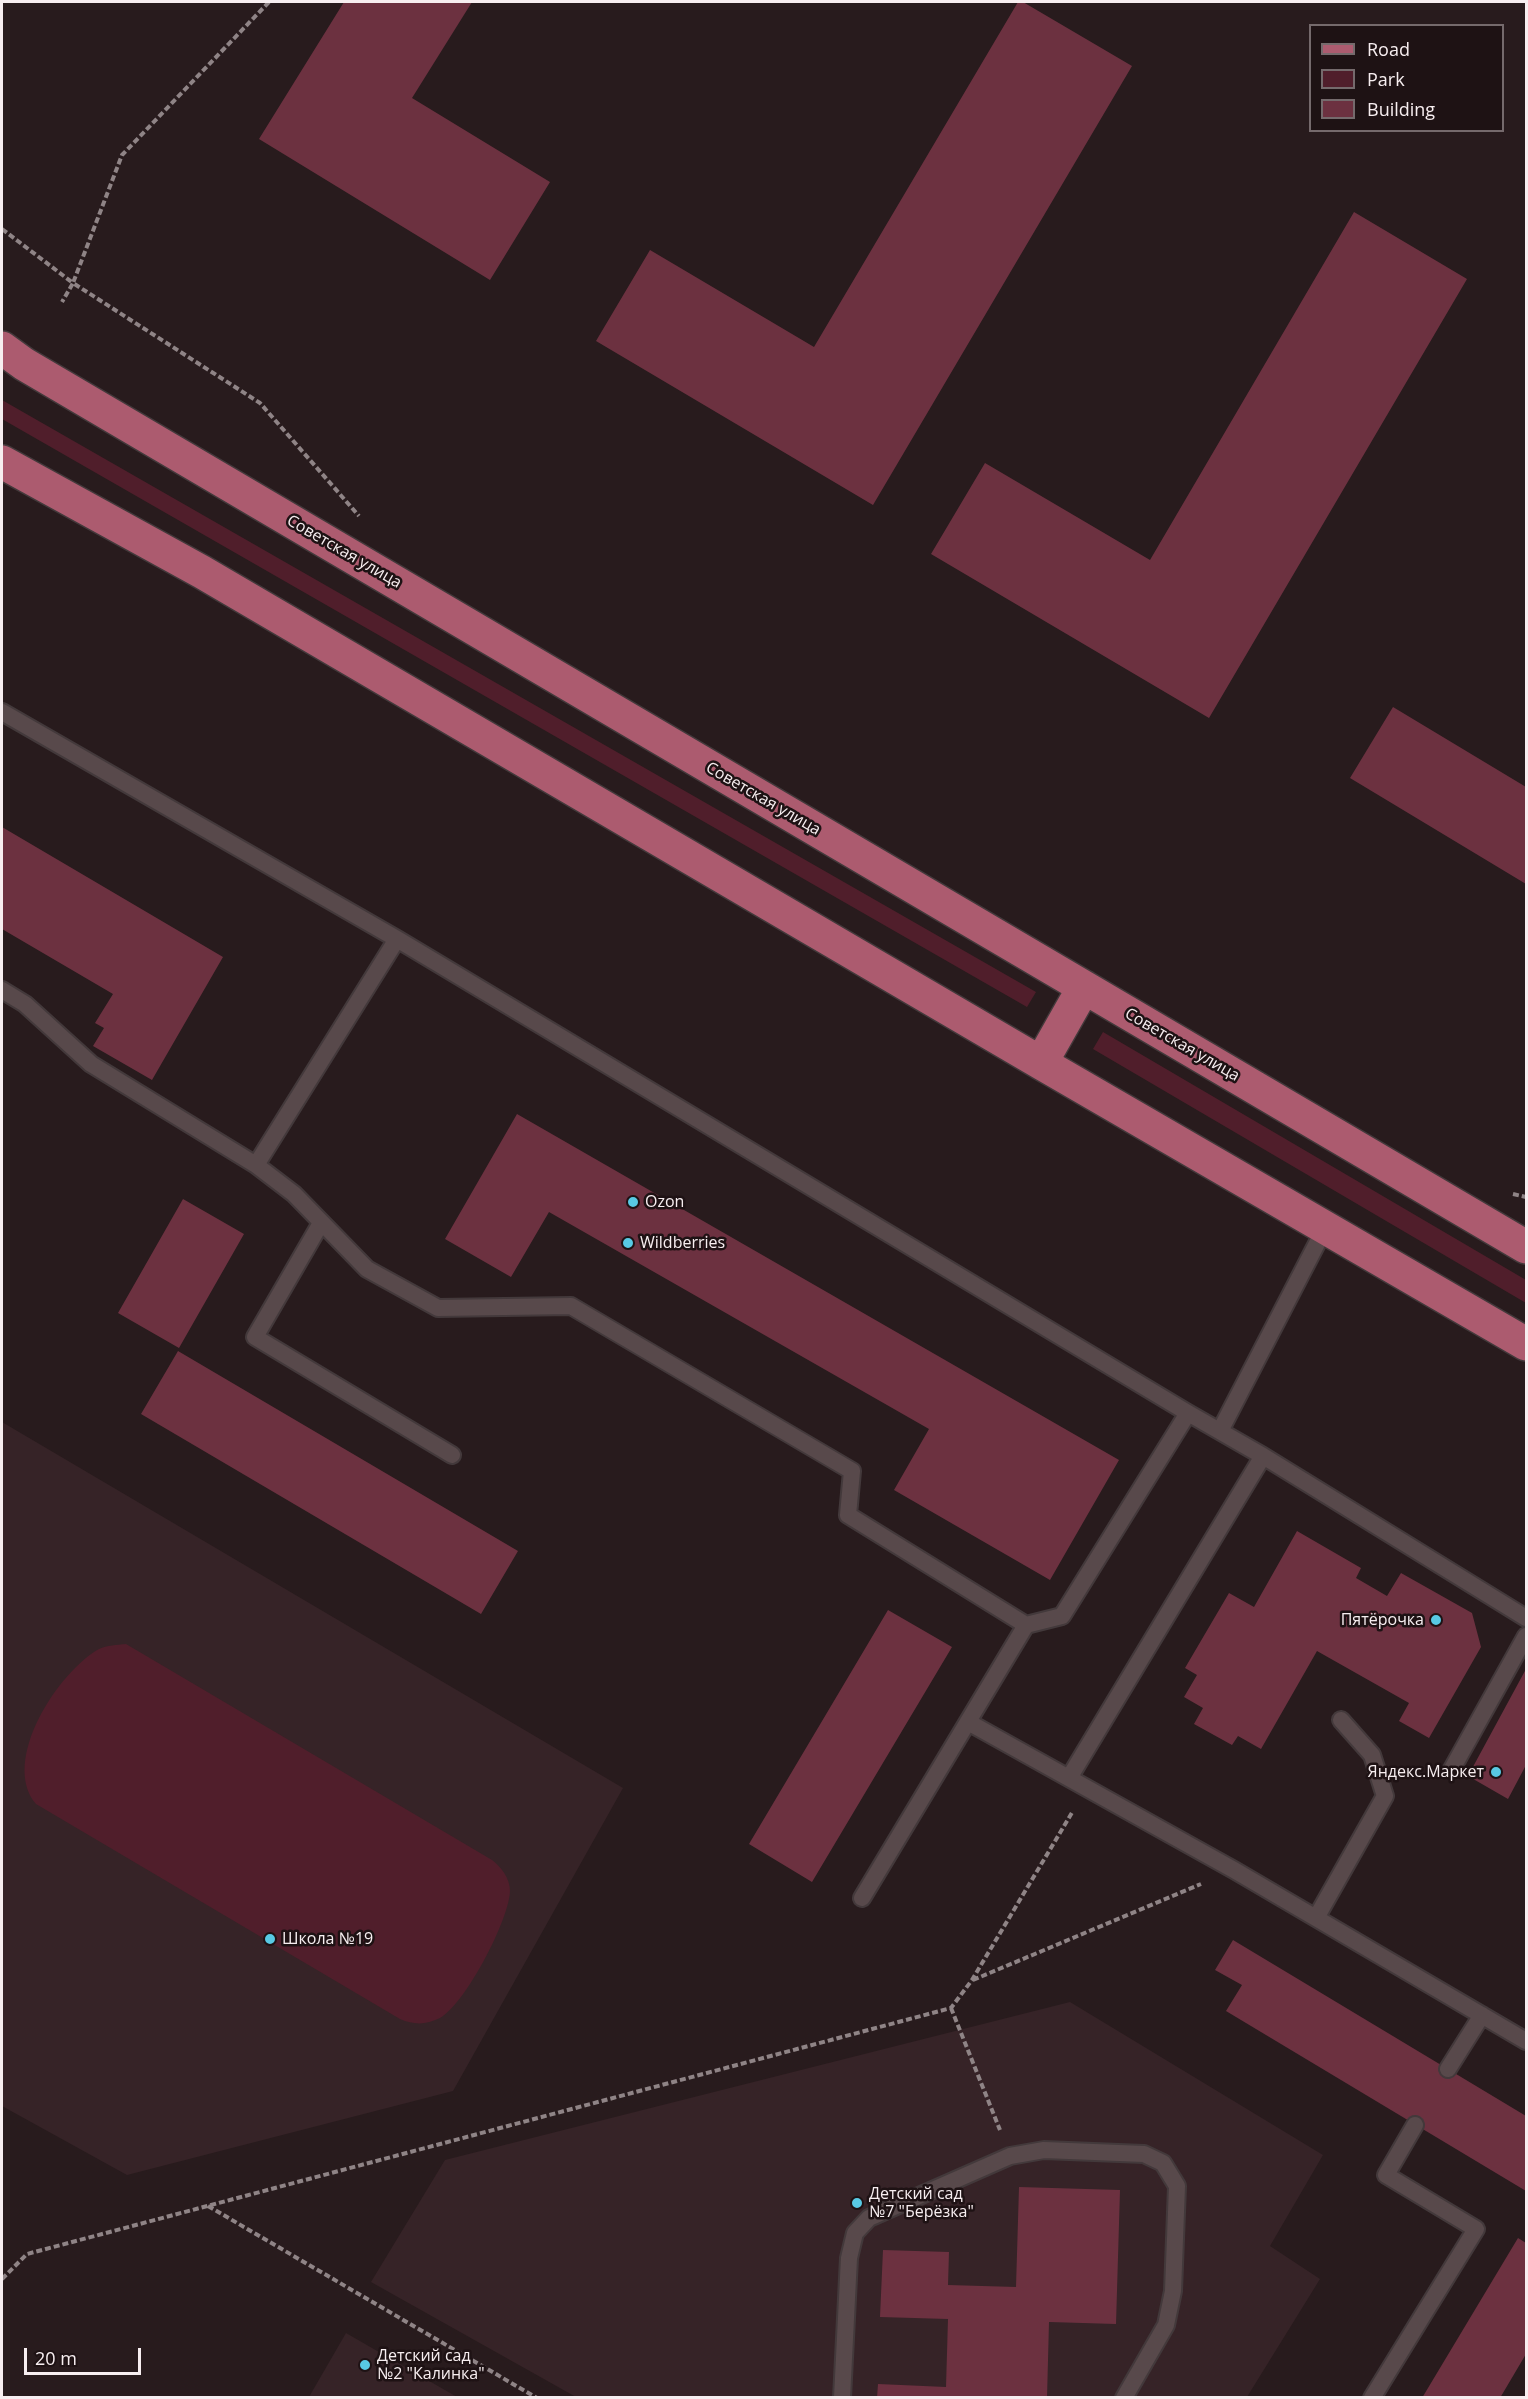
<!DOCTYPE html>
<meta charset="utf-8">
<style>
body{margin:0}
#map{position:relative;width:1528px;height:2399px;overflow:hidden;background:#281b1d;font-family:"Open Sans",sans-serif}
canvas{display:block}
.frame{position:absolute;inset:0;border:3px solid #f7eef0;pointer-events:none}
.legend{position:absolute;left:1309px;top:24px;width:195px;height:108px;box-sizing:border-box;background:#1e1214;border:2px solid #756a6c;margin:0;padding:8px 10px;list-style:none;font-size:18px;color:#f7eef0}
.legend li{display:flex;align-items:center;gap:12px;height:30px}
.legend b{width:30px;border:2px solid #756a6c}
.scale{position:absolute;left:24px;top:2348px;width:117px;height:27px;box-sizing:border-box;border:3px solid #f7eef0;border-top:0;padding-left:8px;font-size:18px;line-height:21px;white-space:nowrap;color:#f7eef0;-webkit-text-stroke:4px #1e1214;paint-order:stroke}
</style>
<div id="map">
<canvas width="1528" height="2399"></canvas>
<div class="frame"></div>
<ul class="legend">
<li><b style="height:8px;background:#ac5b6f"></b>Road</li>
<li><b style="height:16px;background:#501e2b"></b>Park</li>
<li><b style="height:16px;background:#6c3140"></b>Building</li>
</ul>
<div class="scale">20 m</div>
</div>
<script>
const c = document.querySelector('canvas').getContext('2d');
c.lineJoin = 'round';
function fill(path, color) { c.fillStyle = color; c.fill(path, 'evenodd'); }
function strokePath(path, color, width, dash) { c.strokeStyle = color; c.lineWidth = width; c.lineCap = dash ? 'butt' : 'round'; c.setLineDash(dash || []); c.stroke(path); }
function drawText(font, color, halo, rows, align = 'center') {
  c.font = font + ' "Open Sans",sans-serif'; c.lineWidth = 5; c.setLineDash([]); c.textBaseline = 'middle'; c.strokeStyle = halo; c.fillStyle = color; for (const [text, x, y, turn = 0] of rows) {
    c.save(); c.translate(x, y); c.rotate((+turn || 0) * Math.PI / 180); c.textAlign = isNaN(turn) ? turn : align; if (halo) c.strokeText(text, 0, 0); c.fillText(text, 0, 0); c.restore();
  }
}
const built = new Path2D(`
 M2,1422L623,1788L453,2091L127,2175L2,2106Z
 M1070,2002L1323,2155L1270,2246L1320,2279L1247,2397H576L371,2282L445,2160Z
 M346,2333L457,2397H309Z`);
const green = new Path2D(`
 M2,400L1036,992L1027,1007L2,419Z
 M1103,1032L1526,1280V1303L1093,1049Z
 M126,1644L492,1860C501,1867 510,1878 510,1891C509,1920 466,2003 440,2018C426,2025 414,2025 400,2019L36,1804C0,1761 58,1672 99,1649C107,1645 117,1645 126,1644Z`);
const building = new Path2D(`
 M344,2H472L412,98L550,182L490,280L259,139Z
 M1018,2H1023L1132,66L873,505L596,341L650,250L814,347Z
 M1354,212L1467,279L1209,718L931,554L985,463L1150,560Z
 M1393,707L1526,787V884L1350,778Z
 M2,827L223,957L152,1080L93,1046L104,1028L95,1023L113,994L2,929Z
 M517,1114L1119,1460L1050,1580L894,1490L929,1429L549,1212L511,1277L445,1239Z
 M183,1199L244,1234L179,1348L118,1313Z
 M178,1351L518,1551L481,1614L141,1414Z
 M1297,1531L1361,1568L1356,1578L1387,1596L1401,1573L1472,1613L1481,1647L1429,1738L1399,1721L1409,1703L1317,1651L1261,1749L1238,1736L1232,1745L1194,1724L1203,1708L1184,1697L1197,1675L1185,1668L1229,1593L1254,1607Z
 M888,1610L952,1647L812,1882L749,1844Z
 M1526,1669V1765L1508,1799L1468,1776Z
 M1233,1940L1526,2116V2191L1226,2011L1242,1985L1215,1970Z
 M1019,2187L1120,2190L1116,2324L1049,2322L1047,2398H877L878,2384L946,2387L948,2319L880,2317L883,2250L949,2252L948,2285L1016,2287Z
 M1518,2238L1526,2243V2354L1500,2398H1422Z`);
const path = new Path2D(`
 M269,2L122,155L73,283L260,403L359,516
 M2,229L73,283L62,302
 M1513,1194L1526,1197
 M973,1980L1201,1884
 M951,2008L1000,2130
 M208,2206L537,2398
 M2,2279L27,2254L951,2008L972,1980L1073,1811`);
const service = new Path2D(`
 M2,712L397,939L1188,1413L1263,1456L1526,1618
 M2,990L25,1004L91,1064L256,1165L294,1194L367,1269L438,1308L571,1306L852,1471L848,1515L1026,1625
 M256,1165L397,939
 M321,1223L255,1337L452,1455
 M1220,1431L1325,1228
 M968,1722L1234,1870L1526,2041
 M1452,1769L1526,1636
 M1069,1778L1263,1456
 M862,1898L1026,1625L1062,1616L1188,1413
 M1316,1918L1385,1796L1372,1755L1341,1720
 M1448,2069L1482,2015
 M842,2398L849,2258L855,2233L869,2218L1010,2156L1044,2150L1144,2154L1163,2163L1177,2186L1173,2291L1166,2325L1124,2398
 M1372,2398L1476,2229L1386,2175L1415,2125`);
const primary = new Path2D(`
 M2,348L24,364L1526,1247
 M2,462L202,572L1041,1063L1526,1344
 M1041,1063L1084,987`);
const markers = [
 [633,1202,6,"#58c9e4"],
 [628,1243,6,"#58c9e4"],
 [1436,1620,6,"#58c9e4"],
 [1496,1772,6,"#58c9e4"],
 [270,1939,6,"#58c9e4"],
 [857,2203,6,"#58c9e4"],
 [365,2365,6,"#58c9e4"]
];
const streetNames = [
 ["Советская улица",344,552,30],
 ["Советская улица",763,799,30],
 ["Советская улица",1182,1045,30]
];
const poiNames = [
 ["Ozon",645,1202],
 ["Wildberries",640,1243],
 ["Пятёрочка",1424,1620,"right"],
 ["Яндекс.Маркет",1484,1772,"right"],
 ["Школа №19",282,1939],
 ["Детский сад",869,2194],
 ["№7 \"Берёзка\"",869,2212],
 ["Детский сад",377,2356],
 ["№2 \"Калинка\"",377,2374]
];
fill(built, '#362327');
fill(green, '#501e2b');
fill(building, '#6c3140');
strokePath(service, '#43393b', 20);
strokePath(primary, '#43393b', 36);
strokePath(path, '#8f8486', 4, [6, 3]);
strokePath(service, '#58494b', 16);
strokePath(primary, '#ac5b6f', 33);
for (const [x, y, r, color] of markers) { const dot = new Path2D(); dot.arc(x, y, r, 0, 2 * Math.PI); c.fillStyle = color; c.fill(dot); strokePath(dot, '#1e1214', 2); }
drawText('16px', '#f7eef0', '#1e1214', streetNames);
drawText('16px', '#f7eef0', '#1e1214', poiNames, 'left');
</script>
